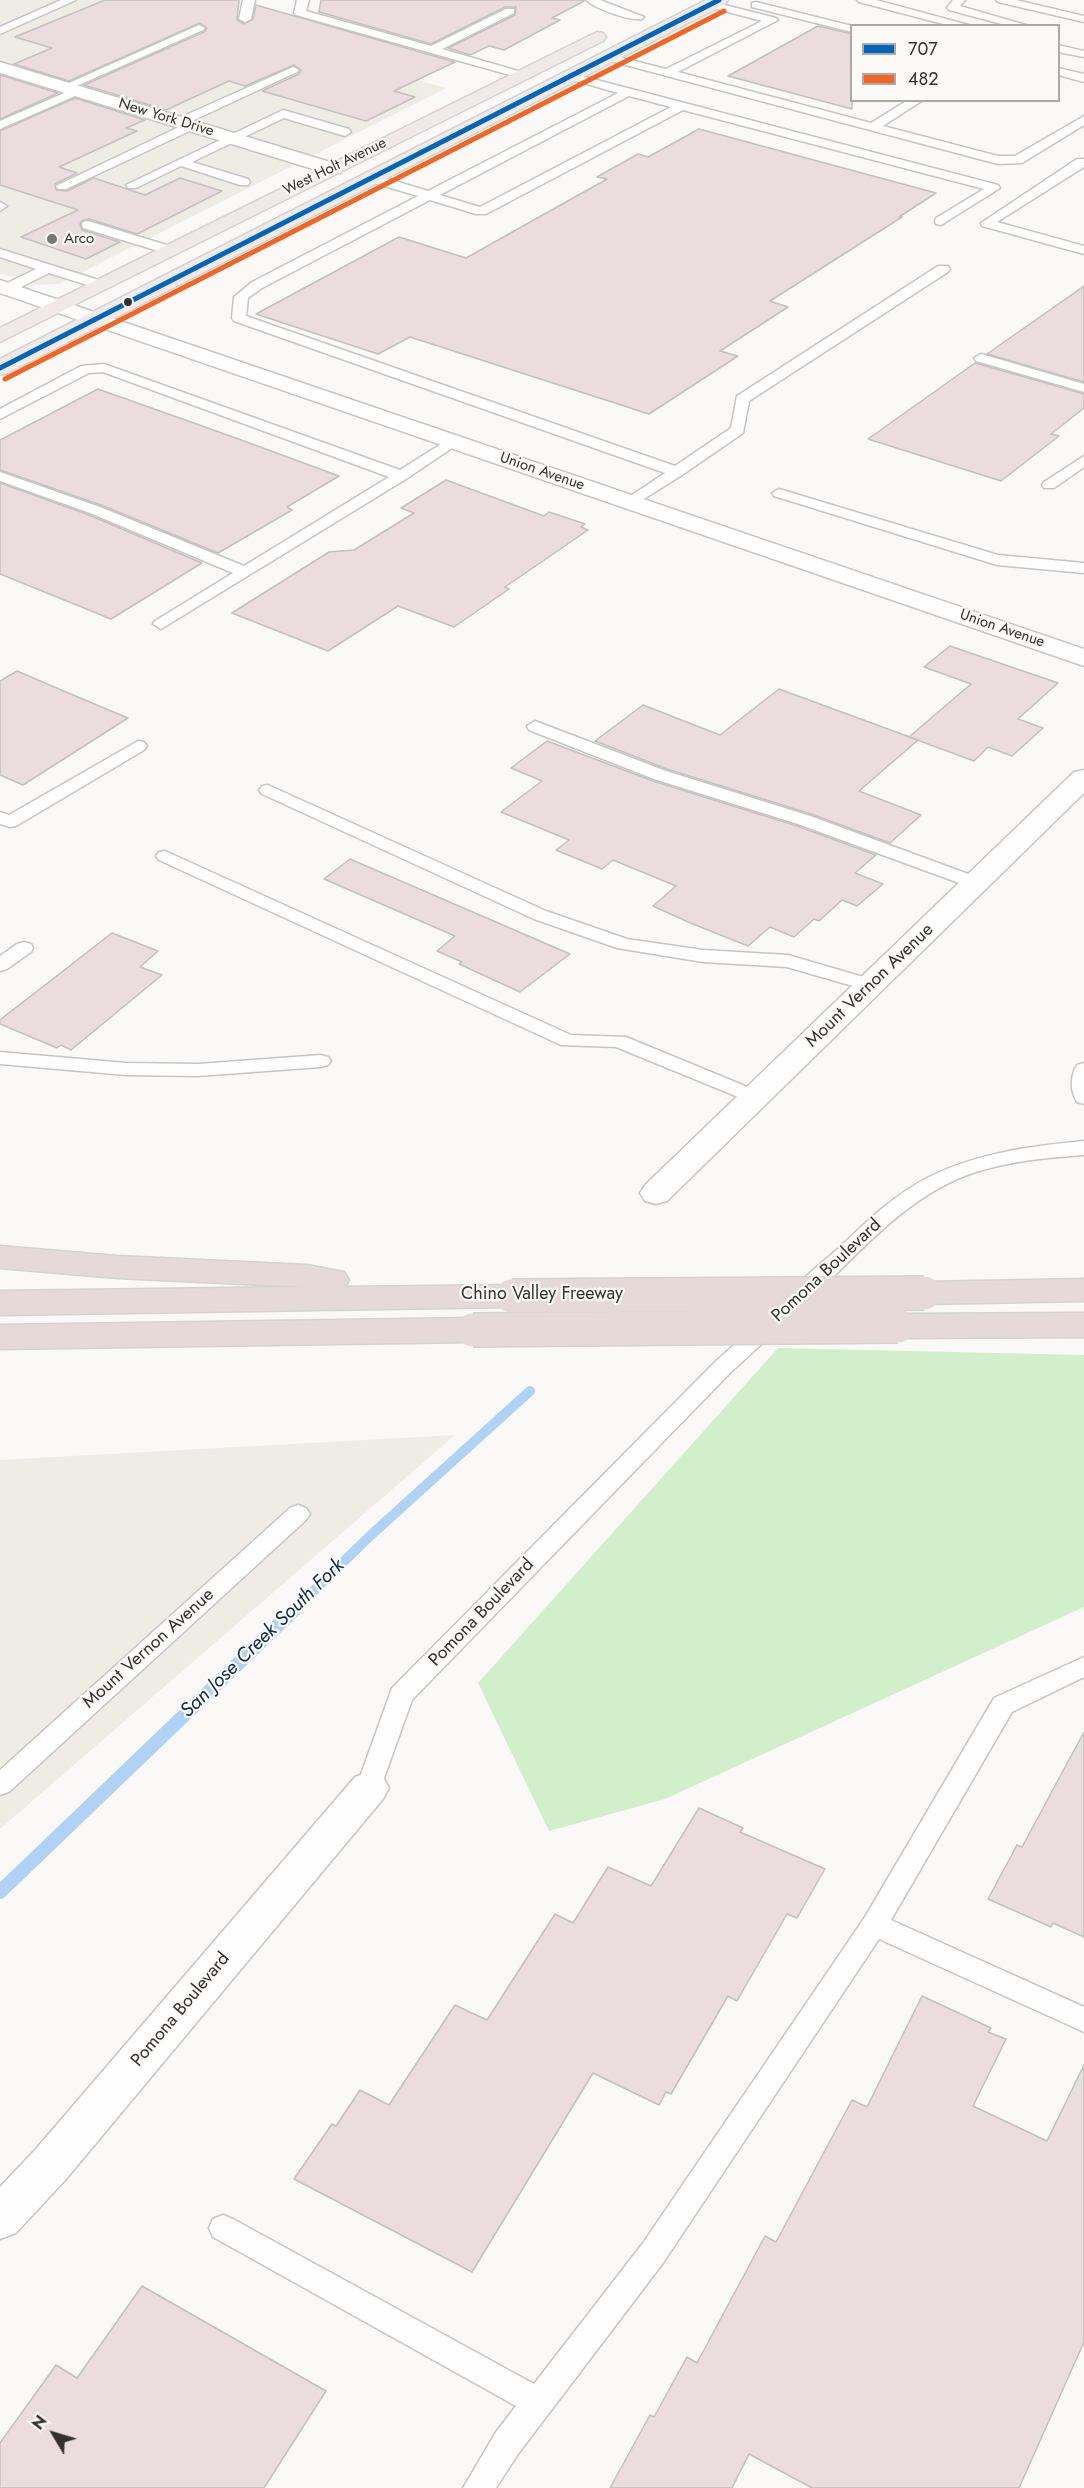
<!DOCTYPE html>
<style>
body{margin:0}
#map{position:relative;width:1084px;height:2488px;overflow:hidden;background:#faf9f7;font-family:Jost,sans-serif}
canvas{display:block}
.legend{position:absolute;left:850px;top:24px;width:210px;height:78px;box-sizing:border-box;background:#fbfaf6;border:2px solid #abaaa6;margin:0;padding:8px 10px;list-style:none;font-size:18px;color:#32312f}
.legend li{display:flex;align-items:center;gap:12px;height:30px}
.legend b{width:30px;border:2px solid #abaaa6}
.north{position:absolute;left:24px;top:2404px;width:60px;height:60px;-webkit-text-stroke:4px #fbfaf6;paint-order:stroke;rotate:308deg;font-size:16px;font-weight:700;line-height:24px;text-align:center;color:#32312f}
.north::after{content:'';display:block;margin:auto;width:21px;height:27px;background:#32312f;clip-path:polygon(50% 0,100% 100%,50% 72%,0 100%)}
</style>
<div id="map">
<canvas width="1084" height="2488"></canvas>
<ul class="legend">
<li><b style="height:8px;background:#0065bd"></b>707</li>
<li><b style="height:8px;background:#f26522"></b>482</li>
</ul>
<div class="north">N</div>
</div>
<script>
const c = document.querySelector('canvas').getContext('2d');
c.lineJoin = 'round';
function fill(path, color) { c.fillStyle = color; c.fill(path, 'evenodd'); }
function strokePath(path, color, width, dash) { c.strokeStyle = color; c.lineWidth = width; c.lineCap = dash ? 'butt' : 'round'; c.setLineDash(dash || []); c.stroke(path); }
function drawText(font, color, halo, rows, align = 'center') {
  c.font = font + ' Jost,sans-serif'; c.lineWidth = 4.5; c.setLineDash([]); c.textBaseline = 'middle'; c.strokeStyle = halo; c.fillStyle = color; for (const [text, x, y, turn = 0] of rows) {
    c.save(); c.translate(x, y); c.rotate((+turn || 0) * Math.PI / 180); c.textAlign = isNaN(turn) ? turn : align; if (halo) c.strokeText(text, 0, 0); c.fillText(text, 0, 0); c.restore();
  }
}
const built = new Path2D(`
 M0,0H132L446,88L59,284L35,285L0,273Z
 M455,1435L0,1829V1460Z`);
const green = new Path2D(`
 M778,1348L1084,1355V1607L665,1799L549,1831L478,1683Z`);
const streamFar1 = new Path2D(`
 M294,1610L371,1535L530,1391`);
const stream = new Path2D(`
 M0,1892L295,1609`);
const building = new Path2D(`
 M105,0H239L237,20L244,24L253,19L256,5L455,62L394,91L415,97L366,121L262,91L299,74L301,70L294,65L245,86L229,81L166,110L84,85L204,32L207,28L200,23L69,81L14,64L52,48L15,37Z
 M321,0H584V1L552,18L560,20L504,50L489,46L470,55L448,48L515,15L516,7H505L431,44L319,12Z
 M818,26L852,34V109L728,76Z
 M0,75L58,93L0,119Z
 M75,98L145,120L126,128L137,131L59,167L77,173L55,184L56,190L67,191L94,178L145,195L180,178L222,191L137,234L89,219L83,220L80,224L82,230L120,242L86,259L21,237L78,210L0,185V131Z
 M699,129L936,193L899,217H902L770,301L788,307L720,351L738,356L649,414L410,337L378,354L256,314L399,237L466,258L607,179L597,177L638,154L648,157Z
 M1084,286V382L987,354Z
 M975,363L1084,394V408L1051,434L1059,436L1001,481L868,439Z
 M98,389L233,437L339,476L287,507L292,510L218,553L101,505L0,470V440Z
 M446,480L544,516L549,512L585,524L581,527L588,530L505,587L509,589L454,627L398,606L328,651L232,613L329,552L354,550L414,513L401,508Z
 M0,483L89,515L202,563L111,619L0,574Z
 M950,646L1058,683L1018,719L1043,728L1012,756L988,747L974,761L909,737L971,684L924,667Z
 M17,671L73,695L128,718L23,785L0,775V681Z
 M779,689L918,740L859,791L921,815L890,843L811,814L667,769L595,741L643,705L720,735Z
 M547,741L653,781L797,826L876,855L855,873L883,884L857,906L842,900L819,921L814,919L794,937L770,927L748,946L688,922L653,906L676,886L613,860L602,869L556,850L569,840L501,812L542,781L511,768Z
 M350,859L570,954L520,992L459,964L462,962L437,951L455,936L324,879Z
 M112,933L158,951L140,967L162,975L71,1050L61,1045L57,1048L0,1024V1020Z
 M1084,1732V1937L1053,1923L1051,1927L988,1899L1017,1845L1022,1847Z
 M699,1808L743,1828L740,1832L825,1869L797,1918L787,1914L737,2001L728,1996L671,2094L666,2092L659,2105L593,2073L472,2272L294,2179L332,2124L336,2126L360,2090L389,2105L455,2005L487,2020L555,1914L573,1923L608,1867L651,1886Z
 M922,1996L991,2028L988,2032L1006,2039L973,2106L1047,2141L1084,2065V2342L1019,2488H812L749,2454L732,2488H610L650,2415L654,2417L687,2357L697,2363L765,2236L776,2242L852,2100L867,2107Z
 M142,2286L326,2391L264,2488H0V2443L56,2365L77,2378Z`);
const service = new Path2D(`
 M61,0H76L0,34V27Z
 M243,0H255L251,19L245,22L239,19Z
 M297,0H309L306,11L431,46L506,9H514V13L442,49L525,73L527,75L525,77H517L296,15L294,13Z
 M586,0H600L644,17L642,19C629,21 596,9 586,0Z
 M857,0H876L972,26H951L859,2Z
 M953,0H965L960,6L1029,26H1009L949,10L947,8Z
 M996,0H1016L1084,16V22L998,2Z
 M756,2L852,26V32L752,7V3Z
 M717,3L776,18L778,20L678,72L871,123L908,100H923L883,126L998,156H1015L1084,116V125L1022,163L998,164L603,59L601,57L607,54L666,69L762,21L713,8L711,6Z
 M199,25L205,28L203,30L70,89L66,91L60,87Z
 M1058,45L1084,51V57L1058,52Z
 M293,67L299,70L297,72L192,121L198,125L196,128L66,189H58L56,186L181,126L175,122L177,119Z
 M1058,68L1084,74V82L1058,75Z
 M570,73L998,185L1000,188L941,225L936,224L935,221L936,218L984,189L683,110L486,214H476L430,200L262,288L248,298L246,316L675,466L731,428L737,396L938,266H948L950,269L948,272L749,401L743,433L682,475L631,507L623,502L626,499L665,473L234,321L232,318L234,297L252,282L418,196L367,181L365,178L367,175H375L428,191L618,93L566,78V74ZM629,96L671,107L480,207L440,195Z
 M78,87L82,89V93L0,129V121Z
 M283,110L349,129L351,132L345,136L284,118L192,162L248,179L250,182L248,185H240L181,166L136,188H128L126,185Z
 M1077,159H1084V167L997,222L1084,246V254L982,226L981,223Z
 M0,202L7,206L0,211Z
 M88,221L173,247L175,250L168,254L83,228L82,225L83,222Z
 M0,249L105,282L107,285L100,289L49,273L13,291H3L1,288L3,285L36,269L0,257Z
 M981,354L1084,384V392L976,361L974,358Z
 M104,364L400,470L449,439L454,438L461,442L406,479L161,629L153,624L155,621L233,573L90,513L0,481V472L100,507L244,566L389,477L103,372L89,373L0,419V409L81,366Z
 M1084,456V467L1054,488H1044L1042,485L1044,482Z
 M779,489L998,555L1084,563V573L997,565L774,496L772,493Z
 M535,721L666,771L810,816L982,879L985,883L982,887H970L798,824L654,779L529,730L527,726Z
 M138,741L144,742L147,746L144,750L16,826L10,827L0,824V812L9,815Z
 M268,785L546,911L627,939L703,950L788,955L877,981L879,985L877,989L870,991L787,967L703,962L617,948L534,919L262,794L259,790L262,786Z
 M165,851L571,1035L626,1037L762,1093L765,1097L762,1101L755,1103L748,1101L616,1047L561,1045L159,860L156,856L159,852Z
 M24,942L31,944L33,948L31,952L7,969L0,971V956L17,944Z
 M0,1052L126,1063L198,1064L321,1055L328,1057L331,1061L328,1065L321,1067L198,1076L126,1075L0,1064Z
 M1084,1063V1104L1077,1102C1070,1091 1070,1076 1077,1065Z
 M1084,1141V1155C1043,1158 1000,1162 962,1177C901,1202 855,1257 809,1301L801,1303L793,1301L790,1296C801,1278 823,1262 839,1248C866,1222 895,1194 929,1177C977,1153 1031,1146 1084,1141Z
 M769,1318L777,1320L780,1325L777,1330L730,1373L412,1700L378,1795L369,1798L360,1795L356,1788L392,1688L714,1363L761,1320Z
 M298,1505L306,1508L310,1514L306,1520L9,1792L0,1795V1770L290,1508Z
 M1084,1657V1677L1012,1712L891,1920L1084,2007V2032L879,1939L663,2263L518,2454L496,2488H463L496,2432L516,2406L213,2237L209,2228L213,2219L223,2215L233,2219L534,2384L643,2243L865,1917L994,1698Z`);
const minor = new Path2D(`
 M0,62L340,165L343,169L340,173H326L0,73Z
 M0,280L1084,649V666L0,293Z
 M1084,770V793L667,1201L656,1204L645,1201L640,1193L645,1185L1074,772Z
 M369,1772L383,1777L389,1788L383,1799L67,2178L16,2233L0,2239V2187L35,2150L355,1777Z`);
const primary = new Path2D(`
 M706,0H728L725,4L8,373L0,375V359Z
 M597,32L603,33L606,37L603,41L0,342V328Z`);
const motorway = new Path2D(`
 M0,1246L117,1256L307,1265L344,1272L349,1280L345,1287L512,1285L524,1288L529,1296L524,1304L512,1307L0,1315V1291L307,1287L117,1278L0,1268Z
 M1084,1279V1301L924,1304L912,1301L907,1293L912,1285L924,1282Z
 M1084,1313V1337L898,1338L886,1334L881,1326L886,1318L898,1314Z
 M473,1318L485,1322L490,1330L485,1338L473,1342L0,1349V1325Z`);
const motorwayBridge = new Path2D(`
 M512,1296L924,1293
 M473,1330L898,1326`);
const bus1 = new Path2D(`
 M0,368L719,0`);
const bus2 = new Path2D(`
 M5,379L724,11`);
const markers = [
 [52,239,6,"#787775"],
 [128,302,5,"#32312f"]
];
const farStreetnames = [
 ["New York Drive",166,118,17],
 ["West Holt Avenue",335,167,-26],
 ["Union Avenue",542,472,19],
 ["Union Avenue",1002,629,19]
];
const farPoinames = [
 ["Arco",64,239]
];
const streetNames = [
 ["Mount Vernon Avenue",870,986,-44],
 ["Pomona Boulevard",827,1271,-43],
 ["Chino Valley Freeway",542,1295],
 ["Pomona Boulevard",482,1613,-46],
 ["Mount Vernon Avenue",149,1649,-42],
 ["Pomona Boulevard",181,2010,-50]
];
const waterNames = [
 ["San Jose Creek South Fork",263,1639,-44]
];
fill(built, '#eeece4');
fill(green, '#d2efcc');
strokePath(streamFar1, '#b0d2f5', 10);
strokePath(stream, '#b0d2f5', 14);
fill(building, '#eadcdf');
strokePath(building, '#c2c1c0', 1.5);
strokePath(service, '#c6c5c4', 3);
strokePath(minor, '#c6c5c4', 3);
strokePath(primary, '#d4d3d2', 3);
strokePath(motorway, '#d4d3d2', 3);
fill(service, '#fefefe');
fill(minor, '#fefefe');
fill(primary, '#f0e9e8');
fill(motorway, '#e6dad8');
strokePath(motorwayBridge, '#d4d3d2', 36, []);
strokePath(motorwayBridge, '#e6dad8', 33);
strokePath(bus1, '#0065bd', 5);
strokePath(bus2, '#f26522', 5);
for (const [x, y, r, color] of markers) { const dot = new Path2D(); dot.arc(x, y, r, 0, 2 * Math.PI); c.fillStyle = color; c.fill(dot); strokePath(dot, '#fbfaf6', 2); }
drawText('15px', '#32312f', '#fbfaf6', farStreetnames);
drawText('15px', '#32312f', '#fbfaf6', farPoinames, 'left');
drawText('18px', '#32312f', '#fbfaf6', streetNames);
drawText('italic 20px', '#102b44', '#fbfaf6', waterNames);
</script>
